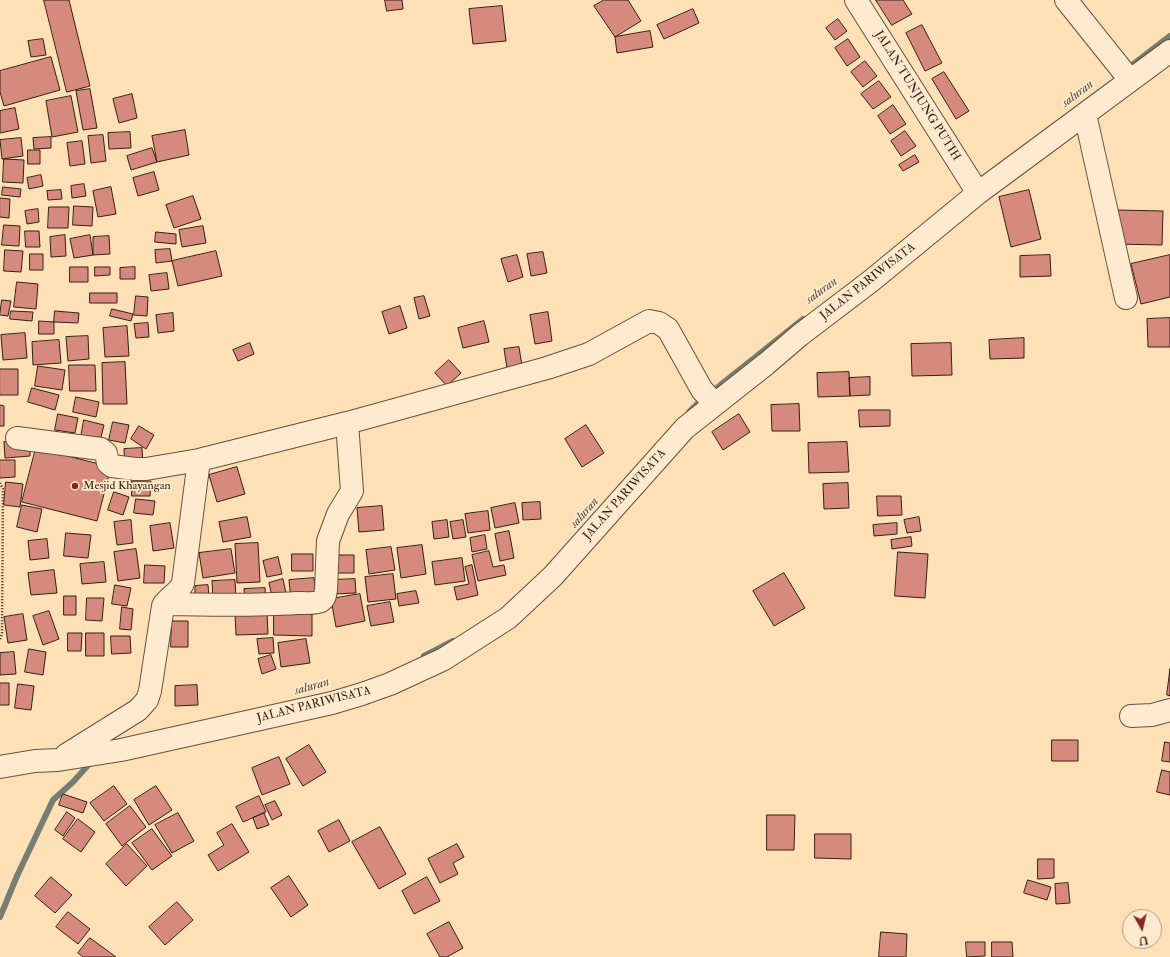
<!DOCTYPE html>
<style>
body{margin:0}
#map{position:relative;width:1170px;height:957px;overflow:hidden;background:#fde0b5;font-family:"IM FELL Double Pica",serif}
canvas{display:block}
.north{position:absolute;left:1122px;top:909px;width:40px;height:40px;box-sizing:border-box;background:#feebcf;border:1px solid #ae9984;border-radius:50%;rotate:172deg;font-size:11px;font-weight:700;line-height:16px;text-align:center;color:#361f14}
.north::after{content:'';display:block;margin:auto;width:14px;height:18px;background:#8f2418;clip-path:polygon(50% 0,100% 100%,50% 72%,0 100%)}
</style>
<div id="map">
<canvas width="1170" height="957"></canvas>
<div class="north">U</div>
</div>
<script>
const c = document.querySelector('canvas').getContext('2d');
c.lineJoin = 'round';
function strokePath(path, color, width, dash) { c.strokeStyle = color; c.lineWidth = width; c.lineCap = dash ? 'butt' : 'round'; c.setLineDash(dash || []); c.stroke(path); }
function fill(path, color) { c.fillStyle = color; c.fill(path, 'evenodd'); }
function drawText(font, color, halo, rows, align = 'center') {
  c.font = font + ' "IM FELL Double Pica",serif'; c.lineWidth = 3.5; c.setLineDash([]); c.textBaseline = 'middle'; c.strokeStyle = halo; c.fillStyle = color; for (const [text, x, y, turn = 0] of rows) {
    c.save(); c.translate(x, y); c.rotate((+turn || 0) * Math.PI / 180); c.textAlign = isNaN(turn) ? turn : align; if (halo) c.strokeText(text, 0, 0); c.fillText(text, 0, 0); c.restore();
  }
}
const stream = new Path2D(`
 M1127,69L1170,36
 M689,412L699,402L803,319
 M424,656L453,641
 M0,917L17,876L53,800L73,782L91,762`);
const building = new Path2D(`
 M44,0H69L90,86L67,92Z
 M385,0H402L403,9L387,11Z
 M604,0H628L641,21L615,37L594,6Z
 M876,0H903L912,14L892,25Z
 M502,6L506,41L473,44L469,9Z
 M693,9L699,23L664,39L657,25Z
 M838,19L847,31L835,40L826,28Z
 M922,25L942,63L925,71L906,33Z
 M650,31L653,47L617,53L615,37Z
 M43,39L46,55L31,57L28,41Z
 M848,39L860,57L847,66L835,48Z
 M51,57L60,90L4,106L0,92V71Z
 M865,61L877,76L863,87L851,72Z
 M944,72L969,111L956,119L932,79Z
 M879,81L891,97L873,109L861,94Z
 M90,89L97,128L83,130L76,91Z
 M132,94L137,118L119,123L113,99Z
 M71,96L78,132L52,137L46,101Z
 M893,105L906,124L890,134L878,116Z
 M15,108L19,129L0,133V111Z
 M185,130L189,155L157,162L152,136Z
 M905,131L916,146L901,156L891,141Z
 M130,132L131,148L109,149L108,133Z
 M103,135L106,161L91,163L88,136Z
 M51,137V148L34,149L33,138Z
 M21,138L23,156L2,159L0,140Z
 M82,141L85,164L70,166L67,143Z
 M152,148L157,162L131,170L127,156Z
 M28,150H40V164H28Z
 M915,155L919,162L903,171L899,165Z
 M4,159L24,160L23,183L3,182Z
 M154,172L159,190L138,196L133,178Z
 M41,175L43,186L29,189L27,178Z
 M84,184L86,196L72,198L71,186Z
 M3,187L21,189L20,197L2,195Z
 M111,187L116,214L98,217L93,191Z
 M61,190L62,199L48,200L47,191Z
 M1029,190L1041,239L1011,247L999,197Z
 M193,196L201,219L174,228L166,205Z
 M0,198L10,199L9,218L0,217Z
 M74,206L93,207L92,226L73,225Z
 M49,207H69L68,228H48Z
 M38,209L39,222L27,224L25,211Z
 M1116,210L1163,211L1162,245L1115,244Z
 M4,225L20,226L19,246L2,245Z
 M203,226L206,243L182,247L179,230Z
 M25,231H39L40,247H26Z
 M156,232L176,234V244L155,242Z
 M65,235L66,256L51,257L50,237Z
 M90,235L93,255L74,258L70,239Z
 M109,236L110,254L93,255V237Z
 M170,249L172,261L156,263L155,250Z
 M5,250L23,251L21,272L4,271Z
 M216,251L222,276L178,286L172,261Z
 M543,252L547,273L531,276L527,254Z
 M30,254H43V270H30Z
 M517,255L523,277L508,282L501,259Z
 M1050,255L1051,276L1020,277V256Z
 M1170,255V297L1141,304L1131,264Z
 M70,267H88V282H70Z
 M95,267H110V275L95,276Z
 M135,267V279H120V268Z
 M167,273L169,289L151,291L149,275Z
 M17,282L38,284L36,309L14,307Z
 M90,293H117V303H90Z
 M136,296L148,297L147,316L134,315Z
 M424,296L430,316L419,319L414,298Z
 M2,300L11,301L8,316L0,315Z
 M400,306L407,328L389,334L382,312Z
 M112,309L133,314L131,321L110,316Z
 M11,311L33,312L32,321L10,319Z
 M55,311L79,313L78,323L54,322Z
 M548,312L552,341L535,344L530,315Z
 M173,313L174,331L158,333L156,315Z
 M1170,318V347H1148L1147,319Z
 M39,321L54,322V334H39Z
 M484,321L489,342L463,348L458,328Z
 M148,323L149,337L136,338L134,324Z
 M127,326L129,356L105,357L103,328Z
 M25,333L27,358L3,360L1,335Z
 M88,336L89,359L68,361L66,337Z
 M1024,338V358L990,359L989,340Z
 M59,340L61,363L33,365L32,342Z
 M250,343L254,354L238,361L233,350Z
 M951,343L952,375L912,376L911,344Z
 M519,347L522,366L507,368L504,349Z
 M449,360L461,373L447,386L435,373Z
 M125,362L127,404H103L102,363Z
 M69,365H95L96,391H70Z
 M38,366L65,370L62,390L35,386Z
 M0,369H18V395H0Z
 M849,372L850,396L818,397L817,373Z
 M870,377V395L850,396L849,378Z
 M32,388L59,395L55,410L28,402Z
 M76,397L99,402L96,417L73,412Z
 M799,404L800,431H772L771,405Z
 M0,405L4,406V426H0Z
 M859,410H890V426L860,427Z
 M58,414L78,418L75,433L55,430Z
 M739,414L750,432L723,450L712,432Z
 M84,420L104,425L100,441L81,437Z
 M113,422L129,425L125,443L109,440Z
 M586,425L604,453L582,467L565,439Z
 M139,426L154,435L146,449L131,439Z
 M30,441V456L5,458L4,442Z
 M847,442L849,472L809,473L808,443Z
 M36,448L111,467L97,521L22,502Z
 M142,448L143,465L125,466L124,449Z
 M0,460H15V477L0,478Z
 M237,467L245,494L217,502L209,475Z
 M132,481H151L150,496H132Z
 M6,482L23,484L20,507L4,505Z
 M848,483L849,508L824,509L823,484Z
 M114,492L129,497L123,515L108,510Z
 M877,496H901L902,515L878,516Z
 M136,499L155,501L153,515L134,513Z
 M540,502L541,519L523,520L522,503Z
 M515,503L519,523L495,528L491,508Z
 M22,505L42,509L37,532L17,527Z
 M382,506L384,530L359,532L357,508Z
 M488,511L490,530L468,533L465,514Z
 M247,517L251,537L223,542L219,522Z
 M919,517L921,531L907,533L904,520Z
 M131,520L133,543L117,545L114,522Z
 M447,520L449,537L434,539L432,522Z
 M463,520L466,537L453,539L450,522Z
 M170,523L174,548L153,551L150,526Z
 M897,523V534L874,536L873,525Z
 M509,531L514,558L500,561L495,534Z
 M66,533L91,535L88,558L64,556Z
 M485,535L487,549L472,552L470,538Z
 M911,537L912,546L892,549L891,540Z
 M47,539L49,558L30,560L28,541Z
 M258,543L260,582L237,583L235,544Z
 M422,545L426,574L401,578L397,548Z
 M391,547L395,570L369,574L366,550Z
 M136,549L140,578L118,581L114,552Z
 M231,549L235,573L203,578L199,553Z
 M489,551L493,567L504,565L506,575L478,581L472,555Z
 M898,552L928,554L925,598L895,596Z
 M292,554H313V571H292Z
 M334,555H354V573H334Z
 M278,557L282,574L267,577L263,561Z
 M462,558L465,581L435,585L432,562Z
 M104,562L106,582L82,584L80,564Z
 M145,565L165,566L164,583H144Z
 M472,565L478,595L457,600L454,587L469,584L465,567Z
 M54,570L57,593L31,595L28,573Z
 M784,573L805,608L774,626L753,591Z
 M393,574L396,599L368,602L365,577Z
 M314,578L316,597L291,600L289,580Z
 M283,579L287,598L273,601L269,583Z
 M355,579L356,593L334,594L333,580Z
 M235,580L236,599L213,601L212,581Z
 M115,585L131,588L127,606L112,604Z
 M208,585L209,597H195V586Z
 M265,588L266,600L245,602L244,589Z
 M416,591L419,603L399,606L397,594Z
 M360,594L365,621L336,627L331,599Z
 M64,596H76V615H64Z
 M87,598H104L102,621L86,620Z
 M390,602L394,622L371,626L367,606Z
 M122,607L133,609L131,630L120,629Z
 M49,611L59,639L43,645L33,616Z
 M267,613L268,634L236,635L235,614Z
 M274,613H312V636L274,635Z
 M23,614L27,640L8,643L4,617Z
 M172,621H188V647H171Z
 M68,633H82L81,651H68Z
 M86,633H104V656H86Z
 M111,636H130L131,653L112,654Z
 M273,638L274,653L259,654L257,639Z
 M306,639L310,663L281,667L278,643Z
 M29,649L46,652L43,675L25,672Z
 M14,652L16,674L0,675V653Z
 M271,655L276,669L262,674L258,659Z
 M1170,669V696L1167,695Z
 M0,683H9V705H0Z
 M18,684L34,686L31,710L15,708Z
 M197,685L198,705L175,706V686Z
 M1052,740H1078V761H1052Z
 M1165,742L1170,743V762L1162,761Z
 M309,745L326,772L303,786L286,759Z
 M279,757L290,784L262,795L252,768Z
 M1162,770L1170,772V795L1157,792Z
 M114,786L127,804L104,821L90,803Z
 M156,786L172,810L149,825L134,800Z
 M63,794L87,802L83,813L59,805Z
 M259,796L266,812L243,822L236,807Z
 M275,801L282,815L272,820L265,805Z
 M130,806L146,827L122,846L106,824Z
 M67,812L75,818L63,836L55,830Z
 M178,813L194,841L172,853L155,825Z
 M264,813L269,825L257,829L253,818Z
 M767,815H795L794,850H767Z
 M78,819L95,832L81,852L63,839Z
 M339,820L350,841L329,852L318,831Z
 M232,824L249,852L218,871L208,855L224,845L217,833Z
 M380,827L406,874L379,889L352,842Z
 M152,829L172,856L152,870L132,843Z
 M815,834H851V859L815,858Z
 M127,844L147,866L126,886L106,864Z
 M457,844L464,857L453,863L458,874L440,883L428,859Z
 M1038,859H1054V878L1038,879Z
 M289,876L308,905L291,917L271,888Z
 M51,877L72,895L55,913L35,896Z
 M427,877L440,901L414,914L402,891Z
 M1028,880L1051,887L1047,900L1024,893Z
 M1068,883L1070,903L1056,904L1055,884Z
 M177,902L193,920L165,945L149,927Z
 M68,912L90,929L78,944L56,927Z
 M449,922L463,948L447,957H440L427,934Z
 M881,932L907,934L906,957H879Z
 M90,938L116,957H83L78,953Z
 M966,942H985V956L967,957Z
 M992,942H1012L1013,957H992Z`);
const path = new Path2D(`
 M0,483L3,489L2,633L0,640`);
const minor = new Path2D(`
 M856,0L978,193
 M1066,0L1130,80
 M1085,114L1126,298
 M17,438L101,449L106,453L108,463L112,466L135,469H146L199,460L347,423L547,368L589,354L649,321L659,323L668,329L702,390L715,404
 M164,604C209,605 253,606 297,603C304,603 315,604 321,601C326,598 325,594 326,590L328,541L338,514L352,491L347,423
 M1131,716L1152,715L1170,710
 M66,755L138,710L147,700L150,691L163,606C168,597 180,592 183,583L199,460
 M0,767L35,761L58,760L121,750L332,703L362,694L390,684L444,659L508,618L553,576L685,428L766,364L800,335L871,281L978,193L1170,51`);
const markers = [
 [75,486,4,"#8f2418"]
];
const streetNames = [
 ["JALAN TUNJUNG PUTIH",917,96,58],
 ["JALAN PARIWISATA",868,282,-38],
 ["JALAN PARIWISATA",625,495,-48],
 ["JALAN PARIWISATA",314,705,-14]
];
const poiNames = [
 ["Mesjid Khayangan",83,486]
];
const waterNames = [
 ["saluran",1078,94,-37],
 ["saluran",822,291,-36],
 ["saluran",585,513,-48],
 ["saluran",312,687,-16]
];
strokePath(stream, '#757e70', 6);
fill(building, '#d6897d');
strokePath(building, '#361f14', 1);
strokePath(minor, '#684f3c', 24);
strokePath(path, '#361f14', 2.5, [1, 2]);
strokePath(minor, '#feebcf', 22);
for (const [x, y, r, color] of markers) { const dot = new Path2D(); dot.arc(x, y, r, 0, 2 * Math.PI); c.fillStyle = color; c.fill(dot); strokePath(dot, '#feebcf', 1.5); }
drawText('12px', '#361f14', '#feebcf', streetNames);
drawText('12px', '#361f14', '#feebcf', poiNames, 'left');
drawText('italic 13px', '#564e42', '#feebcf', waterNames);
</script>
